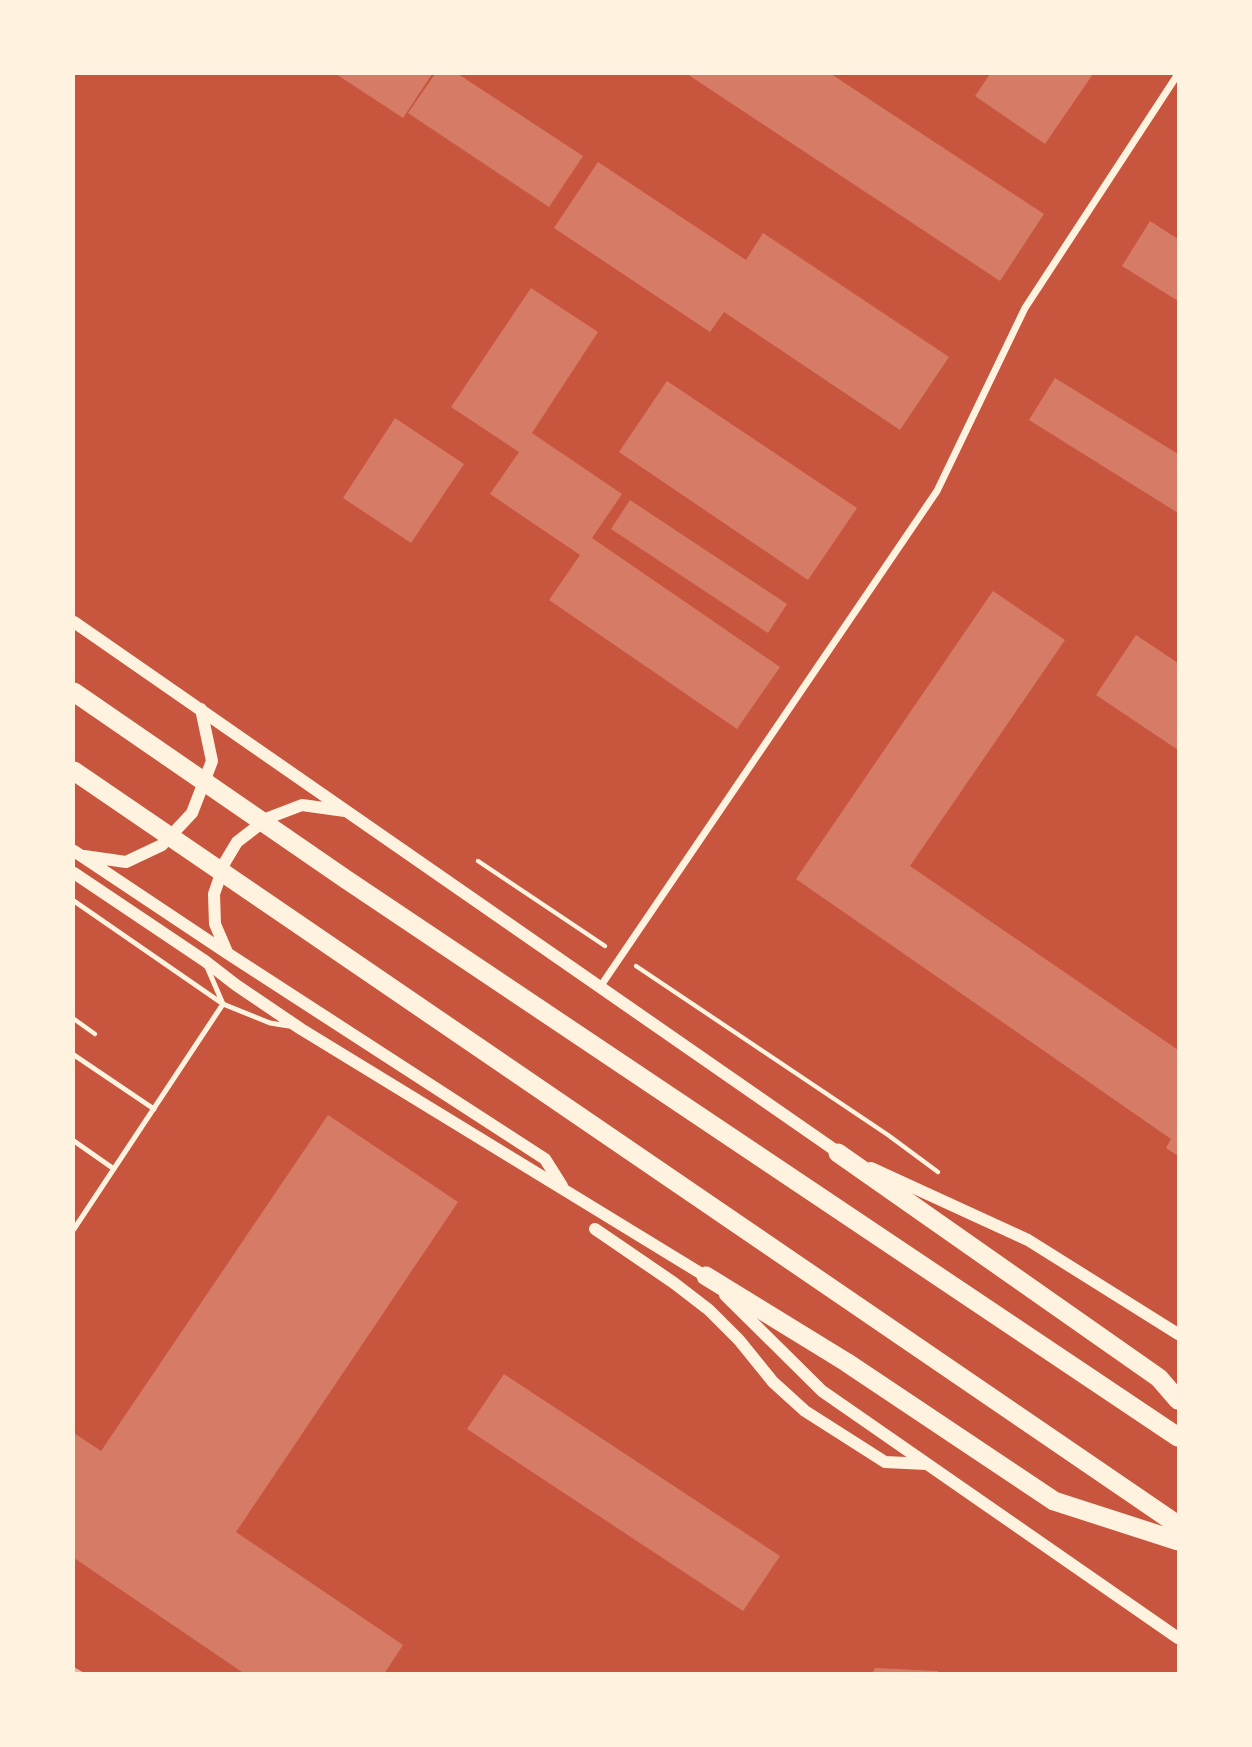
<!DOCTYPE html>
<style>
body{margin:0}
#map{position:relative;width:1252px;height:1747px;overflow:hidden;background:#c8553d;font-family:"DejaVu Sans",sans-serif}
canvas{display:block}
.frame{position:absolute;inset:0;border:75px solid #fff3e0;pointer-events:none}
</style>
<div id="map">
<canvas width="1252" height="1747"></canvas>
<div class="frame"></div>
</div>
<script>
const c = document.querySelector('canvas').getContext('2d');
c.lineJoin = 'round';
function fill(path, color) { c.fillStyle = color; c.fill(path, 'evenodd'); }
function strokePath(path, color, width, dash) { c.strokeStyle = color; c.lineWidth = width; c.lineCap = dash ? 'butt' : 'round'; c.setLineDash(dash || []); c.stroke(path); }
const building = new Path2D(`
 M336,74H432L403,118Z
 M435,74H458L583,156L549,207L408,113Z
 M687,74H831L1044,214L1000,281Z
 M990,74H1093L1045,144L975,96Z
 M598,162L746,260L763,233L949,357L900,430L724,312L710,332L554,228Z
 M1150,221L1178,239V301L1122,266Z
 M531,288L598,332L532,433L622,494L592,538L780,667L737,729L549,600L580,555L490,494L519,452L451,407Z
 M1055,378L1178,454V513L1029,420Z
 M667,381L857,508L808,580L619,452Z
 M395,418L464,464L411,543L343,498Z
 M630,500L787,604L768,633L611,529Z
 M993,591L1065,640L910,866L1178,1050V1156L1166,1148L1171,1139L796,879Z
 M1136,635L1178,663V750L1096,695Z
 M328,1115L458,1202L236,1532L403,1645L384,1674H245L74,1558V1433L101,1451Z
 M504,1374L780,1556L743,1611L467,1429Z
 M875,1668L938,1671V1674H872Z`);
const path = new Path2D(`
 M478,861L605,946
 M636,966L888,1135L938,1172
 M74,1019L95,1034`);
const service = new Path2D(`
 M74,901L223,1004L270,1023L289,1026
 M74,1055L154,1109
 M74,1141L114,1169
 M74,1229L223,1004L207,967`);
const minor = new Path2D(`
 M600,987L937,491L1025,308L1178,74`);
const tertiary = new Path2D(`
 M74,622L842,1155
 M74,851L227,953L545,1159L562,1186
 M84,856L126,862L162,845L192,813L212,761L201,709
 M74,873L205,961L236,985L301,1029L710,1279
 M227,952L215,924L214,894L225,862L237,842L268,818L302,805L345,811
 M871,1168L1028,1240L1178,1334
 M595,1229L674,1283L709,1310L739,1340L773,1382L805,1411L885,1462L927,1464
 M725,1295L822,1391L1178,1638`);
const trunk = new Path2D(`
 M74,692L347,880L1178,1437
 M74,771L1178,1525
 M838,1153L1159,1378L1178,1400
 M706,1276L846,1362L1054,1501L1178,1541`);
const rail = new Path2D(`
 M74,1670L81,1674`);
fill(building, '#d67c66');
strokePath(path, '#fff3e0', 4.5);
strokePath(service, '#fff3e0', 5);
strokePath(minor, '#fff3e0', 7);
strokePath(tertiary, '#fff3e0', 12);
strokePath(trunk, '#fff3e0', 19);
strokePath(rail, '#e9b49f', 5);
</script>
